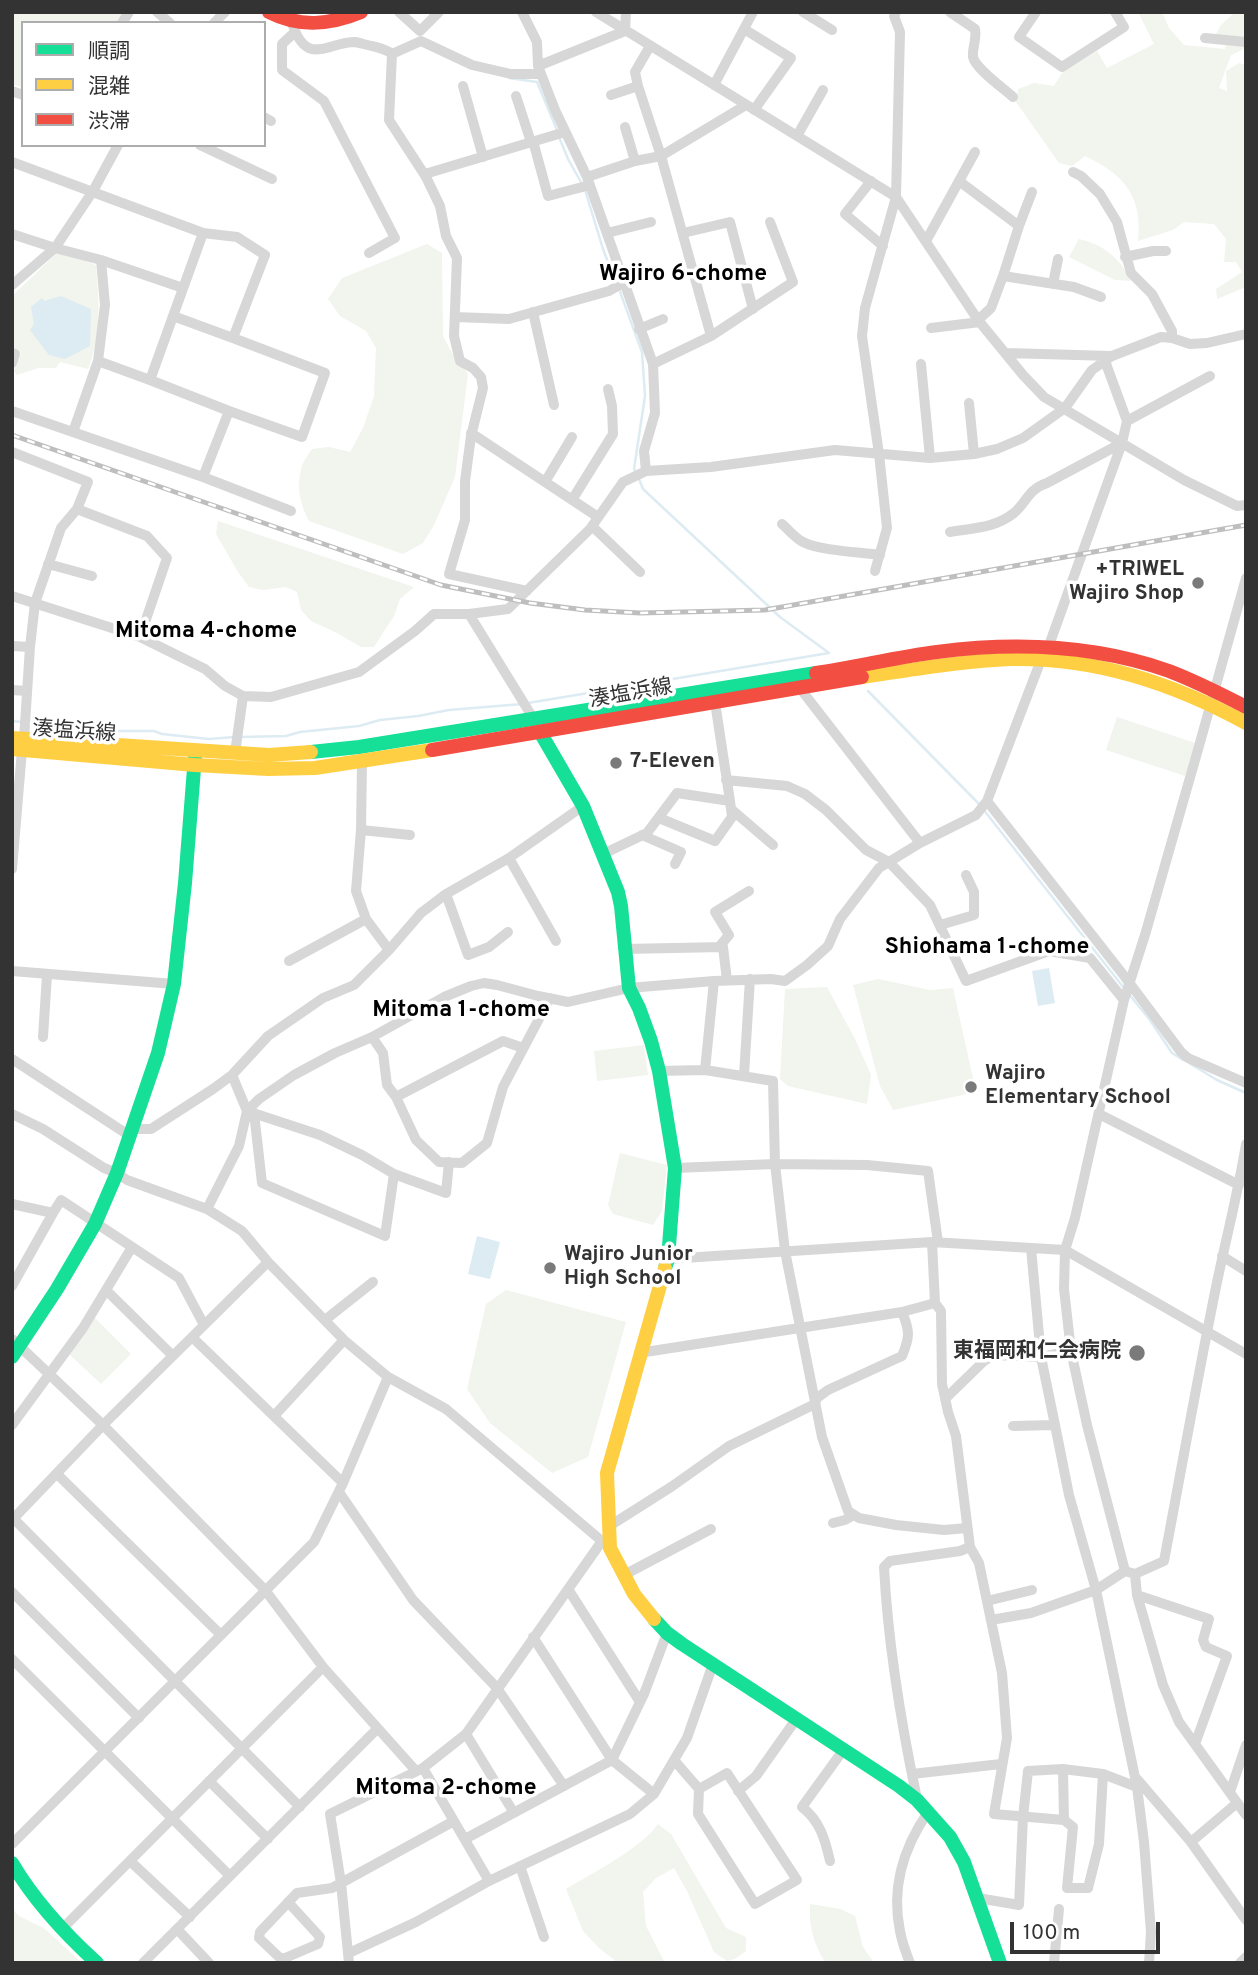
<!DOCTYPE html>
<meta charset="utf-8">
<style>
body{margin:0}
#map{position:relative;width:1258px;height:1975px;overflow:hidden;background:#fff;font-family:Overpass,"Noto Sans JP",sans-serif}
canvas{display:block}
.frame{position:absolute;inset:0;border:14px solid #333;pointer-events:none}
.legend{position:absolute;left:21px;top:21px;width:245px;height:126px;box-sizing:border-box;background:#fff;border:2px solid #adadad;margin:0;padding:9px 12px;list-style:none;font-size:21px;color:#333}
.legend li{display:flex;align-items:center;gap:14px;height:35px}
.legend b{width:35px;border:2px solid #adadad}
.scale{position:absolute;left:1010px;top:1922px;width:150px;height:32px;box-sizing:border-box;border:4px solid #333;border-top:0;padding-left:9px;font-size:21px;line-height:24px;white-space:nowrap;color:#333;-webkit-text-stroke:5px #fff;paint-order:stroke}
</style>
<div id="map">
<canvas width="1258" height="1975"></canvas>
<div class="frame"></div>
<ul class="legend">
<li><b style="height:9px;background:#16e098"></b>順調</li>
<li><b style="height:9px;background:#ffcf43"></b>混雑</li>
<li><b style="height:9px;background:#f24e42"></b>渋滞</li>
</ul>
<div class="scale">100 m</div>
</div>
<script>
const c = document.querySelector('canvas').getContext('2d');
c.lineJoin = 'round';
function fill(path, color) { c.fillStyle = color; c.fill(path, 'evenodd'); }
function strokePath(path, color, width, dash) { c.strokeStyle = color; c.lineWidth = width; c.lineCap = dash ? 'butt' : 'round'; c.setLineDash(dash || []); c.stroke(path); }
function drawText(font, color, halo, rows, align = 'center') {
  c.font = font + ' Overpass,"Noto Sans JP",sans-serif'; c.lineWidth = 7; c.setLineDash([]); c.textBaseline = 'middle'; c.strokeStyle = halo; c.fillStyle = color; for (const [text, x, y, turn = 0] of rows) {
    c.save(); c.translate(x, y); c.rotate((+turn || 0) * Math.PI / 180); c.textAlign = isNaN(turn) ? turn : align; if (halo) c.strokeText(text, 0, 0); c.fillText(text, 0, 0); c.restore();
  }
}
const green = new Path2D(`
 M12,12H124L117,23H23V88L12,84Z
 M1138,12H1162L1169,28L1184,45L1225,49L1226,43L1219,42L1216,34L1221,25L1235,12H1246L1244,19L1246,48L1231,55L1219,88L1227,91L1226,71L1239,63L1246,65V287L1217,299L1216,289L1242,272L1236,262H1224L1226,239L1214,224L1184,222L1173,230L1138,241C1143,197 1124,174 1085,156L1072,166L1059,163L1016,102L1018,89L1034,83L1054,86L1062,73L1097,51L1107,68L1154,44Z
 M1079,239C1104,245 1120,258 1131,281L1115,280L1069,257Z
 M427,244L442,253L443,336L452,353L468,374L455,477L434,525L423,543L403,554L309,521C301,506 296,488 301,470C302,463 308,455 312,449L329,447L350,452L363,428L374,396L376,348L366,331L340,316L328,299L342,278Z
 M57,253L76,257L96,265C99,302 102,333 88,369L60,362L56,368H38L17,375L14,371L21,353L12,348V296Z
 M218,521L414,587L400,599L394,616L374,647H361L337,633L311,621L301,610L297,592L286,587L263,590L249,587L238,572L216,534Z
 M1117,717L1195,743L1185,776L1106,750Z
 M878,979L930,990L953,988L976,1092L893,1110L880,1086L853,985Z
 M827,987L855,1039L871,1075L867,1104L788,1086L780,1079L785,989Z
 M644,1045L648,1075L597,1081L594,1051Z
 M620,1153L667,1165L662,1211L653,1225L613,1214L608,1205Z
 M506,1290L626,1322L588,1457L552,1473L490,1423L467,1389L486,1304Z
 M95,1318L131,1354L101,1384L69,1354Z
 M658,1824L671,1834L726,1928L746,1937V1951L735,1959L727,1961L714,1952L687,1891L674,1868L656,1878L643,1892L646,1926L665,1963H618L599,1948L583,1931L566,1889C591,1874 643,1847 658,1824Z
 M12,1899L15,1912L19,1916L45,1929L82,1963H12Z
 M810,1904L840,1909L855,1916L863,1947L874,1963H826C813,1944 809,1926 810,1904Z`);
const water = new Path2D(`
 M61,296L91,309L90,346L65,359L49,355L30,330L34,324L31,307L42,298L44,301Z
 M1049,968L1055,1003L1038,1006L1032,971Z
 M477,1236L500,1242L490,1279L468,1274Z`);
const stream = new Path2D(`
 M509,78L537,82L557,130
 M559,137L568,159L582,184
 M585,190L603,249L616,283
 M619,289L642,352L645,396L634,469L636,473
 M639,479L643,489L780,617L829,653
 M868,691L979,804
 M528,703L829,653
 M12,721L23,722
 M29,723H60L118,731H154L162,734L209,739L234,737
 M241,737L286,736L300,732L359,726L380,720L418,716L449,710L522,704
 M983,809L1124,988
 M1128,993L1150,1020L1172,1053L1183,1060
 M1189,1063L1217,1080L1246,1093`);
const street = new Path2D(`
 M157,12L170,23
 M399,12L420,31L439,12
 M522,12L537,42L538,66L555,110L587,177L653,364L655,413L644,451L646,471
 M596,12L896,197L978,320L1023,375L1044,397L1184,480L1237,506L1246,505
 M803,12L832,30
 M950,12L975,29C977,39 972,48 973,57C975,68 1003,88 1013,97
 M1036,12L1019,37L1062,67L1124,27L1115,12
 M122,23L129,12
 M214,23L225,12
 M292,23C307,68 327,42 355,42C360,43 367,45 372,46C380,48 386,49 392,54L389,120L426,177L440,206L446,236L457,258L454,336L460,361L473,368L481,377L483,388L471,436L465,481V520L449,574L527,591
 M744,29L791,58L754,110
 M295,32L282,44V70L324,101L395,238L369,253
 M1205,38L1246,42
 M650,46L635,72L638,86L661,156L711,336
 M392,54L421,41L472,65L511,74H541
 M538,66L625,31L626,12
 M714,85L753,12
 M463,86L483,157
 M12,91L23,95
 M611,95L638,86
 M516,96L531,142
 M264,117L271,121
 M625,127L635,161
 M797,136L823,90
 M533,141L548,196L590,185
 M200,145L272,179
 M12,162L203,233L237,237L265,255L233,338L325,373L302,437L229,411L150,380L203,233
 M1073,172L1081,176L1100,194L1117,222L1131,273L1152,294L1172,331V338
 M425,174L565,132
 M587,177L635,161L661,156L746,105
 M871,181L845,214L883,246
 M959,181L1019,226L1003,276L991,308L978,320
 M1019,226L1032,192
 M607,233L651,222
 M683,233L730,222L753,309
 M12,234L55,248L101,260L183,288
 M926,241L975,152
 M1125,257L1153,251H1166
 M1003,276L1074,287L1101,297
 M1053,284L1058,259
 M12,285L55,248L93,191L118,145
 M533,312L554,405
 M173,316L233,338
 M455,317L509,319L609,291L623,283L644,275
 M931,328L980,322
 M639,329L663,319
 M12,353L15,354L12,363
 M1007,353L1111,356
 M98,361L150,380
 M653,364L711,336L793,282L770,222
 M921,364L930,458
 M969,403L974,454
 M12,411L203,477L291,511
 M1127,421L1210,376
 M73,432L98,361L105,305L101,260
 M471,433L598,517
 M12,452L88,482L77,509L61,528L35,603L30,647L24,739L22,750L12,869
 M203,477L229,411
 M545,482L572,437
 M572,500L613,434L612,406L608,389
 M77,509L147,536L167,558L140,637
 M782,524C789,530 795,538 803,542C821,551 859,552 880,555
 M592,526L640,572
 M950,532C974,528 995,528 1014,513C1028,501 1027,490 1047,483L1122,443
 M48,564L92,576
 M875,571L887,528L879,454L862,336L865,308L896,197L900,32L894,16L896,12
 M12,596L140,637L205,669L225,686L243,696L271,697L359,672L415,631L434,614H469L508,609L590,529L623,482L646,471L711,467L835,450L930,458L974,454L997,449L1023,438L1065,408L1092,370L1112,356L1161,337L1172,338L1190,344L1207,343L1246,334
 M469,614L533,718
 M12,646L30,647
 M1048,648L1122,443L1127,421L1105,361
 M799,687L920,843
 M12,690L27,691
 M235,753L243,696
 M362,762L361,830L356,891L366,919L389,950
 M726,780L787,786L805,794L826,810L866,850L889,862L930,905L966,981L1049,951L1090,958L1124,1000
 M987,801L1125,977L1181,1052L1188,1058L1246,1083
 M731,809L773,845
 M659,818L715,841L732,817L730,801
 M361,830L410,835
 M642,835L681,852L675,864
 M603,854L647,833L677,793L730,801L715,702
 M509,858L556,941
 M446,894L468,955L489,947L508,932
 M940,925L974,915V892L966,875
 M719,947L729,935L715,912L749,891
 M625,949L723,947L727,980
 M289,961L366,919
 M12,971L174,984
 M43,1037L47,975
 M372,1037L383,1053L387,1085L396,1097L416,1140L439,1162L462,1163L487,1143L503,1087L550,998
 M12,1059L130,1136
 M705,1070L714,981
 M659,1071L705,1070L773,1081L775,1164L785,1251L822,1437L848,1511L859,1518L896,1525L944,1530L967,1528
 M232,1075L247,1111L320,1135L362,1155L394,1174L446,1193L449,1162
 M744,1075L750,979
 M396,1097L503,1041L523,1048
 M254,1113L262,1183L385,1236L394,1174
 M12,1114L43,1129L104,1168L117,1173L127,1180L207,1209L242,1231L268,1262L344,1340L388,1377L446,1409L610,1548
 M1099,1114L1239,1185
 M133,1129H151L213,1089L232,1075L268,1036L323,998L354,985L389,950L421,913L446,894L509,858L583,806
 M675,1168L775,1164L867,1165L928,1171L938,1242
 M12,1204L53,1213L61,1200L179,1278L204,1325
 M207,1209L239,1146L247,1111L259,1099L294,1075L335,1053L372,1037L444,997L471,986L484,983L497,985L538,996L568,1002L629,988L714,981L771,979L785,981L807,965L828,946L840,919L879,868L920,843L976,815L987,801L1041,660
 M932,1242L935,1303L941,1311L942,1384L948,1412L956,1436L970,1547L979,1563L1002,1673L1007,1738L994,1814L1064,1820L1063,1769L1103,1774L1137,1787
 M1222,1256L1246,1271
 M668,1259L932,1242L1065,1250L1246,1354
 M12,1286L53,1213
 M106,1290L173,1356
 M902,1312L935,1303
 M325,1320L373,1282
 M192,1337L343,1483
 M12,1339L103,1425L265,1590L323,1667L416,1771
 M945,1399L984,1361L993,1355L1041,1357L1071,1351
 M274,1416L344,1340
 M12,1425L83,1328L132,1247
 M1055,1425L1069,1495L1096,1590L1137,1787L1144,1842L1151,1932L1149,1963
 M1013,1426L1055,1425L1041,1357L1031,1248
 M57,1474L221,1635
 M339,1492L413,1600L497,1688L564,1786
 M14,1519L300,1807
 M12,1520L103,1425L268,1262
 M833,1523L845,1520L854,1515
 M611,1525L671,1487L729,1446L815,1404L817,1398L828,1390L902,1356C910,1337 910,1331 902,1312L639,1353
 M1125,1571L1087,1425L1071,1351L1064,1289L1065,1250L1075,1218L1124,1000L1145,935L1199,746L1246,578
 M1125,1571L1135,1574L1164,1561C1181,1471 1197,1381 1215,1292C1225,1242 1238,1194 1246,1144
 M1135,1574L1137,1595L1163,1685L1179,1722L1246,1815
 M624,1575L711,1529
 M568,1589L640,1702
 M12,1592L139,1718
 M1137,1595L1209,1619L1203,1640L1206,1647L1227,1656L1195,1744
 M987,1601L1032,1590
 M991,1620L1031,1613L1096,1590L1125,1571
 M533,1637L612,1760L654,1794
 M12,1659L230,1876
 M466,1734L514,1813
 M674,1760L699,1789L698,1814L755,1904L797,1880L727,1773L699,1789
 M423,1768L489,1881
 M912,1774L1001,1764
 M1137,1779L1191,1842
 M209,1781L268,1839
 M738,1791L756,1776L797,1718
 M1230,1792L1246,1745
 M917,1799C901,1723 888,1645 884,1567L890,1561L960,1551L970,1547
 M1237,1803L1191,1842L1246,1920
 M1064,1820L1073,1827L1067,1888H1088L1099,1844L1103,1774
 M465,1839L612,1760L644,1694L667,1633
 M12,1844L314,1542L343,1483L388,1377
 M130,1861L190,1917
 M830,1861C825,1839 820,1821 802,1807L844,1749
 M520,1866L544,1937
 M978,1898L1019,1905L1023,1817L1028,1771L1063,1769
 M288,1902L320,1937L318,1944L285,1958H280L259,1938L260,1932L297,1893L332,1888L454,1821
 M177,1929L209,1963
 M61,1930L323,1667
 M349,1953L416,1922L489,1881L630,1814L654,1794L687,1738L713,1664
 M143,1963L377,1729
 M349,1963L341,1883L330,1814L423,1768L466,1734L602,1541
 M910,1963C906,1953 902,1942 900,1931C891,1888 904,1847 928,1812
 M1054,1963L1059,1909
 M1240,1963L1246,1957`);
const fast = new Path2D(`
 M540,732L583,806L618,892L621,906L629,988L639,1008L651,1041L659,1071L675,1168L668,1259L665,1268
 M311,752L359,747L816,673
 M12,1357L57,1289L95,1224L117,1173L158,1053L174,984L185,883L195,756
 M654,1619L667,1633L682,1644L899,1786L917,1800L950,1837L964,1862L1000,1963
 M12,1863C35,1902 64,1933 97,1963`);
const slow = new Path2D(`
 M862,677C911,670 961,661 1011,659C1095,657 1173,683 1246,723
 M12,738L269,755L311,752
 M12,749L195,765L268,769L315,768L432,750
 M654,1619L634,1594L610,1548L607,1473L665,1268`);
const jam = new Path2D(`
 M269,12C300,28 330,25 361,12
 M816,673C857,667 897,657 937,652C1014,642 1095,645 1169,671C1195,681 1221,694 1246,707
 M432,750L862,677`);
const rail = new Path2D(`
 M12,435L441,585L530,603L585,610L640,613L765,610L1246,525`);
const markers = [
 [1198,583,7,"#7a7a7a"],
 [616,763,7,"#7a7a7a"],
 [971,1087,7,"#7a7a7a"],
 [550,1268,7,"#7a7a7a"],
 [1137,1353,9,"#7a7a7a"]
];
const poiNames = [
 ["+TRIWEL",1184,571,"right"],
 ["Wajiro Shop",1184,595,"right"],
 ["7-Eleven",630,763],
 ["Wajiro",985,1075],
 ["Elementary School",985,1099],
 ["Wajiro Junior",564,1256],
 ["High School",564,1280],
 ["東福岡和仁会病院",1121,1353,"right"]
];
const streetNames = [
 ["湊塩浜線",631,695,-10],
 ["湊塩浜線",74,733,4]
];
const neighbourhoodNames = [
 ["Wajiro 6-chome",683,275],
 ["Mitoma 4-chome",206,632],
 ["Shiohama 1-chome",987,948],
 ["Mitoma 1-chome",461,1011],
 ["Mitoma 2-chome",446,1789]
];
fill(green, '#f1f5ed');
fill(water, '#ddebf3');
strokePath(stream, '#ddebf3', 2.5);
strokePath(street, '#d7d7d7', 10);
strokePath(fast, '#16e098', 14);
strokePath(slow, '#ffcf43', 14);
strokePath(jam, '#f24e42', 14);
strokePath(rail, '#bebebe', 5);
strokePath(rail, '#fff', 2.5, [8]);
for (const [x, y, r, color] of markers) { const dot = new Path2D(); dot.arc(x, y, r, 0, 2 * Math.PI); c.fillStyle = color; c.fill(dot); strokePath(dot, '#fff', 2.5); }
drawText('bold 21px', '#333', '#fff', poiNames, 'left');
drawText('21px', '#333', '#fff', streetNames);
drawText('bold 23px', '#000', '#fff', neighbourhoodNames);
</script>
